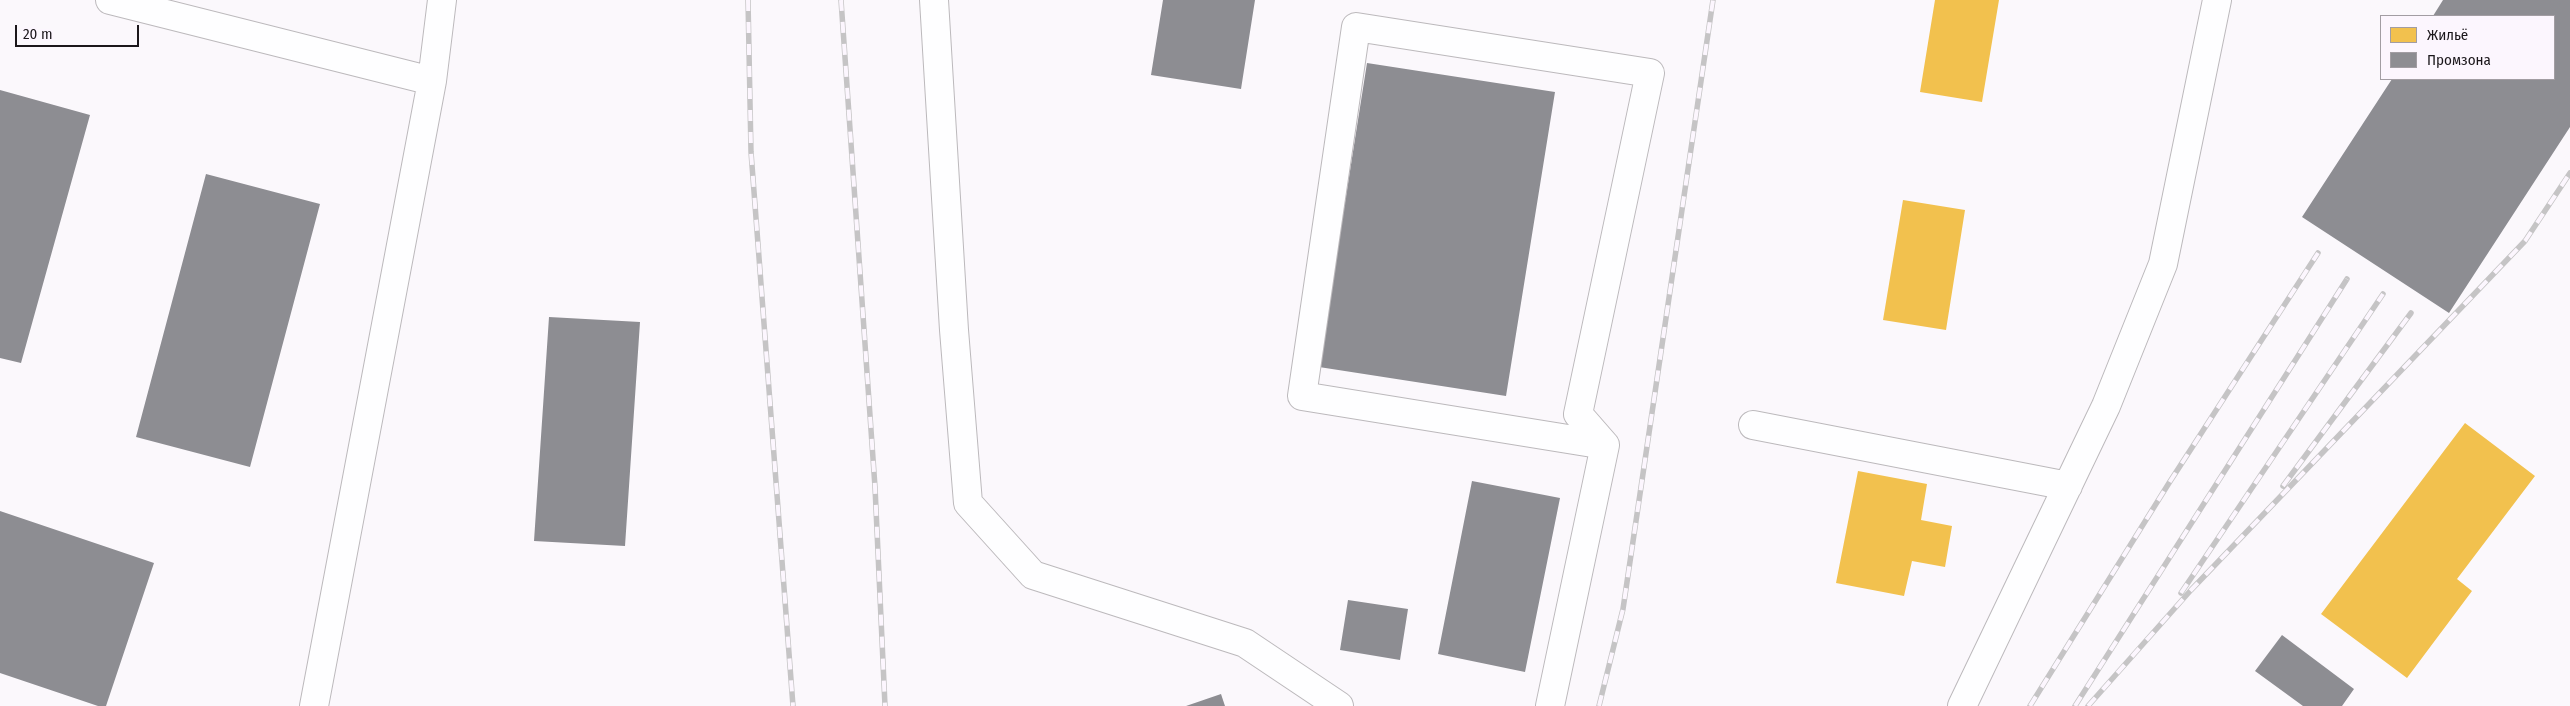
<!DOCTYPE html>
<meta charset="utf-8">
<style>
body{margin:0}
#map{position:relative;width:2570px;height:706px;overflow:hidden;background:#fbf8fc;font-family:"Fira Sans Condensed",sans-serif}
canvas{display:block}
.legend{position:absolute;left:2380px;top:15px;width:175px;height:65px;box-sizing:border-box;background:#fcf6fe;border:1px solid #a29da3;margin:0;padding:6px 9px;list-style:none;font-size:15px;color:#1b171b}
.legend li{display:flex;align-items:center;gap:10px;height:25px}
.legend b{width:25px;border:1px solid #a29da3}
.scale{position:absolute;left:15px;top:25px;width:124px;height:22px;box-sizing:border-box;border:2px solid #1b171b;border-top:0;padding-left:6px;font-size:15px;line-height:18px;white-space:nowrap;color:#1b171b;-webkit-text-stroke:4px #fcf6fe;paint-order:stroke}
</style>
<div id="map">
<canvas width="2570" height="706"></canvas>
<ul class="legend">
<li><b style="height:14px;background:#f2c14e"></b>Жильё</li>
<li><b style="height:14px;background:#8d8d92"></b>Промзона</li>
</ul>
<div class="scale">20 m</div>
</div>
<script>
const c = document.querySelector('canvas').getContext('2d');
c.lineJoin = 'round';
function fill(path, color) { c.fillStyle = color; c.fill(path, 'evenodd'); }
function strokePath(path, color, width, dash) { c.strokeStyle = color; c.lineWidth = width; c.lineCap = dash ? 'butt' : 'round'; c.setLineDash(dash || []); c.stroke(path); }
const homes = new Path2D(`
 M1935,0H1999L1982,102L1920,92Z
 M1903,200L1965,210L1946,330L1883,320Z
 M2465,423L2535,476L2457,579L2472,591L2407,678L2321,614Z
 M1858,471L1927,484L1921,520L1952,526L1945,567L1912,561L1904,596L1836,583Z`);
const industry = new Path2D(`
 M1163,0H1255L1241,89L1151,75Z
 M2443,0H2570V127L2449,313L2302,217L2392,79H2554V16H2433Z
 M1367,63L1555,92L1506,396L1319,367Z
 M0,90L90,115L21,363L0,358Z
 M206,174L320,204L250,467L136,437Z
 M549,317L640,322L625,546L534,541Z
 M1472,481L1560,498L1525,672L1438,654Z
 M0,511L154,563L106,706H98L0,673Z
 M1348,600L1408,609L1400,660L1340,650Z
 M2282,635L2354,689L2342,706H2303L2255,671Z
 M1221,694L1225,706H1186Z`);
const minor = new Path2D(`
 M110,0L432,81
 M934,0L954,330L968,503L1033,575L1245,643L1339,706
 M1356,27L1650,73L1578,414L1605,445L1302,396Z
 M1753,425L2068,486
 M314,706L432,81L442,0
 M1550,706L1605,445
 M1962,706L2106,406L2163,264L2217,0`);
const rail = new Path2D(`
 M748,0L751,152L793,706
 M841,0L875,487L885,706
 M2283,486L2411,313
 M2181,593L2383,294
 M1599,706L1623,609L1713,0
 M2030,706L2169,483L2318,253
 M2075,706L2347,279
 M2088,706L2191,590L2525,241L2570,173`);
fill(homes, '#f2c14e');
fill(industry, '#8d8d92');
strokePath(minor, '#bcb9bc', 30);
strokePath(minor, '#fefeff', 28);
strokePath(rail, '#c5c4c5', 5.5);
strokePath(rail, '#fcf6fe', 4, [11]);
</script>
